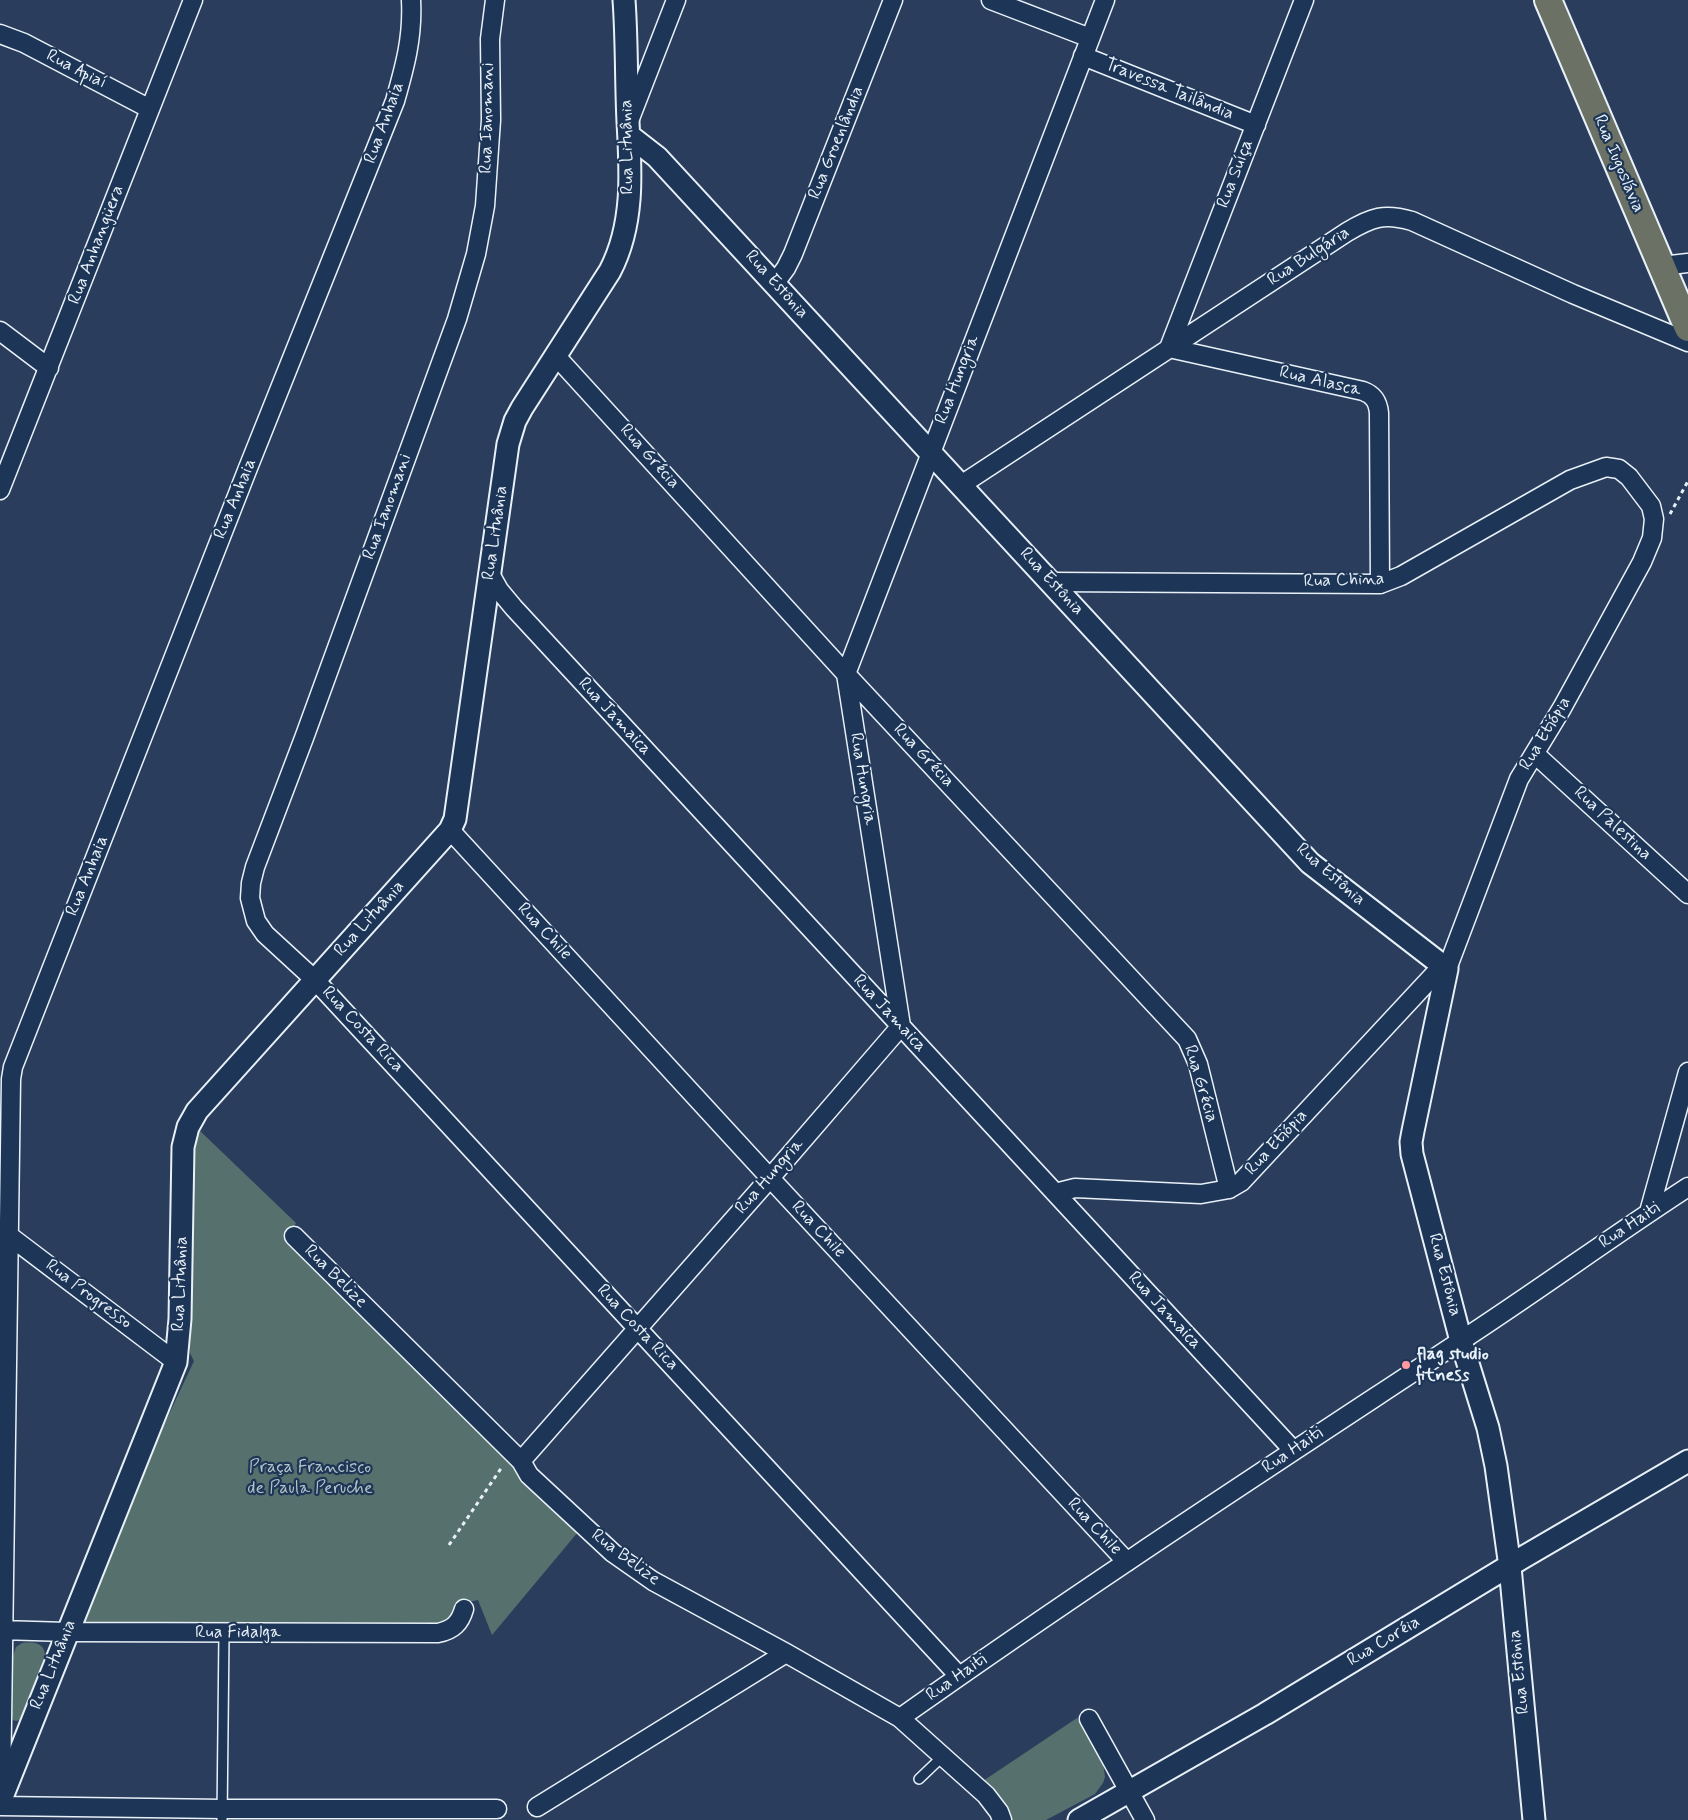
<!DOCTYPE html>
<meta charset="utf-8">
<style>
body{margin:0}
canvas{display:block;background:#2b3d5d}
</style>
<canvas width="1688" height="1820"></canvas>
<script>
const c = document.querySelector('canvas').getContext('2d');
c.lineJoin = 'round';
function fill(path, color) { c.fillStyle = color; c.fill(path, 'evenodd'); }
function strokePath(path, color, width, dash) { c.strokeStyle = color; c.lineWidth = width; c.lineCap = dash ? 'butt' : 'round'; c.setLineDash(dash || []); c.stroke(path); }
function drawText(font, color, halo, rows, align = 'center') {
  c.font = font + ' Mynerve,sans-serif'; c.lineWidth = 4.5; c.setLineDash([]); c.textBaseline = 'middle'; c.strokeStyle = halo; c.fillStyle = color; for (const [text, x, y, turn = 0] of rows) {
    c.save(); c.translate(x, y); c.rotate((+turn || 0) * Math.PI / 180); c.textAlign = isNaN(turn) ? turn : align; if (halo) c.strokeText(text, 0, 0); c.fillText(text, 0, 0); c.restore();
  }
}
const green = new Path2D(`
 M198,1129L296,1223L286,1237L511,1462L514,1469L519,1477L578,1532L492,1635L478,1600L464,1603L445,1632H67L194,1361L190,1353L192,1159V1148Z
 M22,1643C33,1642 44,1642 45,1655L20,1720L16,1721L13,1720L12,1716L13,1656L16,1647Z
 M1077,1718L1103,1763L1105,1777L1103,1783L1095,1794L1046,1820H1012L1001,1799L983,1781Z`);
const path = new Path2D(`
 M1670,514L1688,481
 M449,1545L502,1467`);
const service = new Path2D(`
 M919,1779L943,1756
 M222,1820L224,1633`);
const minor = new Path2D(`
 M495,0L490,39L491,120L485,206L476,254L457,319L304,738L255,867L251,883L250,898L256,921L265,934L315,980L959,1676
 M991,0L1090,38
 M1304,0L1169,348L1363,391C1374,395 1378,402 1379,413L1380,584
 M0,34L24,43L150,109
 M1083,56L1256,125
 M629,121L676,0
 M1662,266L1688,263
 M775,283L786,268L793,254L893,0
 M0,331L49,368
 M555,355L846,674L1187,1039L1198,1064L1229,1189
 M961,485L1347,232C1372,217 1384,213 1412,221L1573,294L1688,342
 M0,490L193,0
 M490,574L499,590L514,608L1293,1450
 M1051,582L1380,584L1401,576L1570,480L1606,467L1619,469L1629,477L1651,506L1654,519L1652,538L1642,562L1562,708L1519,779L1447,969
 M1535,754L1688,894
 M450,830L770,1178L1127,1562
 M1055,1193L1075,1188L1201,1194L1229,1189L1241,1182L1443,965
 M1649,1212L1688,1072
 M3,1231L176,1362
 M294,1236L521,1461L529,1475L613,1553L653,1581L786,1653L900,1718L986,1795L999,1812L1002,1820
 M521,1461L770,1178L901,1026L846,674L1105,0
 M0,1630L67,1632L438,1633C453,1630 460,1623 464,1609
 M900,1718C1083,1588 1271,1466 1459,1342C1536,1292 1611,1237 1688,1187
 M1089,1719L1145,1820
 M1,1792L11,1079L13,1067L248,468L395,101C405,66 413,37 411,0
 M0,1806L223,1809H497
 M537,1807L786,1653`);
const tertiary = new Path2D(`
 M630,136L657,157L1310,863L1447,969L1413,1131L1411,1142L1412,1154L1461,1341L1488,1428L1496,1466L1510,1567L1534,1820
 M0,1802L176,1362L180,1319L183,1147L188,1127L197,1111L450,830L455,819L508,444L515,421L522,408L610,271C634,225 631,173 628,122C626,81 627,41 624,0
 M1079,1820L1265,1714L1522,1558L1688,1461`);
const primary = new Path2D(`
 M1548,0L1688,328`);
const markers = [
 [1406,1365,5,"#ff9aa2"]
];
const streetNames = [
 ["Rua Apiaí",76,70,27],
 ["Travessa Tailândia",1169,90,22],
 ["Rua Ianomani",488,118,-89],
 ["Rua Anhaia",385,123,-70],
 ["Rua Groenlândia",837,143,-68],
 ["Rua Lituânia",628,147,-91],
 ["Rua Iugoslávia",1618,164,67],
 ["Rua Suíça",1236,174,-69],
 ["Rua Anhangüera",97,245,-69],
 ["Rua Bulgária",1309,257,-33],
 ["Rua Estônia",776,285,48],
 ["Rua Hungria",958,380,-69],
 ["Rua Alasca",1320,382,13],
 ["Rua Grécia",649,457,48],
 ["Rua Anhaia",236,499,-68],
 ["Rua Ianomani",388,507,-70],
 ["Rua Lituânia",496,533,-82],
 ["Rua China",1344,581,-2],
 ["Rua Estônia",1051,582,47],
 ["Rua Jamaica",614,717,47],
 ["Rua Etiópia",1546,734,-59],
 ["Rua Grécia",923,756,47],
 ["Rua Hungria",862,779,81],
 ["Rua Palestina",1612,824,43],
 ["Rua Estônia",1330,875,41],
 ["Rua Anhaia",88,876,-68],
 ["Rua Lituânia",370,919,-48],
 ["Rua Chile",544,932,47],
 ["Rua Jamaica",889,1014,47],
 ["Rua Costa Rica",362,1030,47],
 ["Rua Grécia",1200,1084,73],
 ["Rua Etiópia",1277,1143,-47],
 ["Rua Hungria",770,1177,-49],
 ["Rua Haiti",1630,1226,-34],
 ["Rua Chile",818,1230,47],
 ["Rua Estônia",1444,1275,75],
 ["Rua Belize",335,1277,45],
 ["Rua Lituânia",181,1284,-88],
 ["Rua Progresso",88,1295,37],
 ["Rua Jamaica",1164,1311,47],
 ["Rua Costa Rica",637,1328,47],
 ["Rua Haiti",1293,1451,-34],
 ["Rua Chile",1094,1527,47],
 ["Rua Belize",625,1558,37],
 ["Rua Fidalga",238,1633],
 ["Rua Coréia",1384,1642,-31],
 ["Rua Lituânia",54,1665,-68],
 ["Rua Estônia",1520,1672,-96],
 ["Rua Haiti",957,1678,-35]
];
const poiNames = [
 ["flag studio",1416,1355],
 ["fitness",1416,1376]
];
const parkNames = [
 ["Praça Francisco",310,1468],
 ["de Paula Peruche",310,1489]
];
fill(green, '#56706d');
strokePath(service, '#e8f1f8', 12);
strokePath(minor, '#e8f1f8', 21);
strokePath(tertiary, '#e8f1f8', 25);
strokePath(primary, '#e8f1f8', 30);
strokePath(path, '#e8f1f8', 3, [4, 4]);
strokePath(service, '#1d3557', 9);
strokePath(minor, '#1d3557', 18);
strokePath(tertiary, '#1d3557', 21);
strokePath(primary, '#6b7165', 26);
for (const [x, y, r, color] of markers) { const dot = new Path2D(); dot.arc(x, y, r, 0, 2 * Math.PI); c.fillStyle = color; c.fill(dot); strokePath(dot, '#1d3557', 2); }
drawText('18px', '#e8f1f8', '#1d3557', streetNames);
drawText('bold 18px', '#e8f1f8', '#1d3557', poiNames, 'left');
drawText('18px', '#b5c4c7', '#1d3557', parkNames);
</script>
